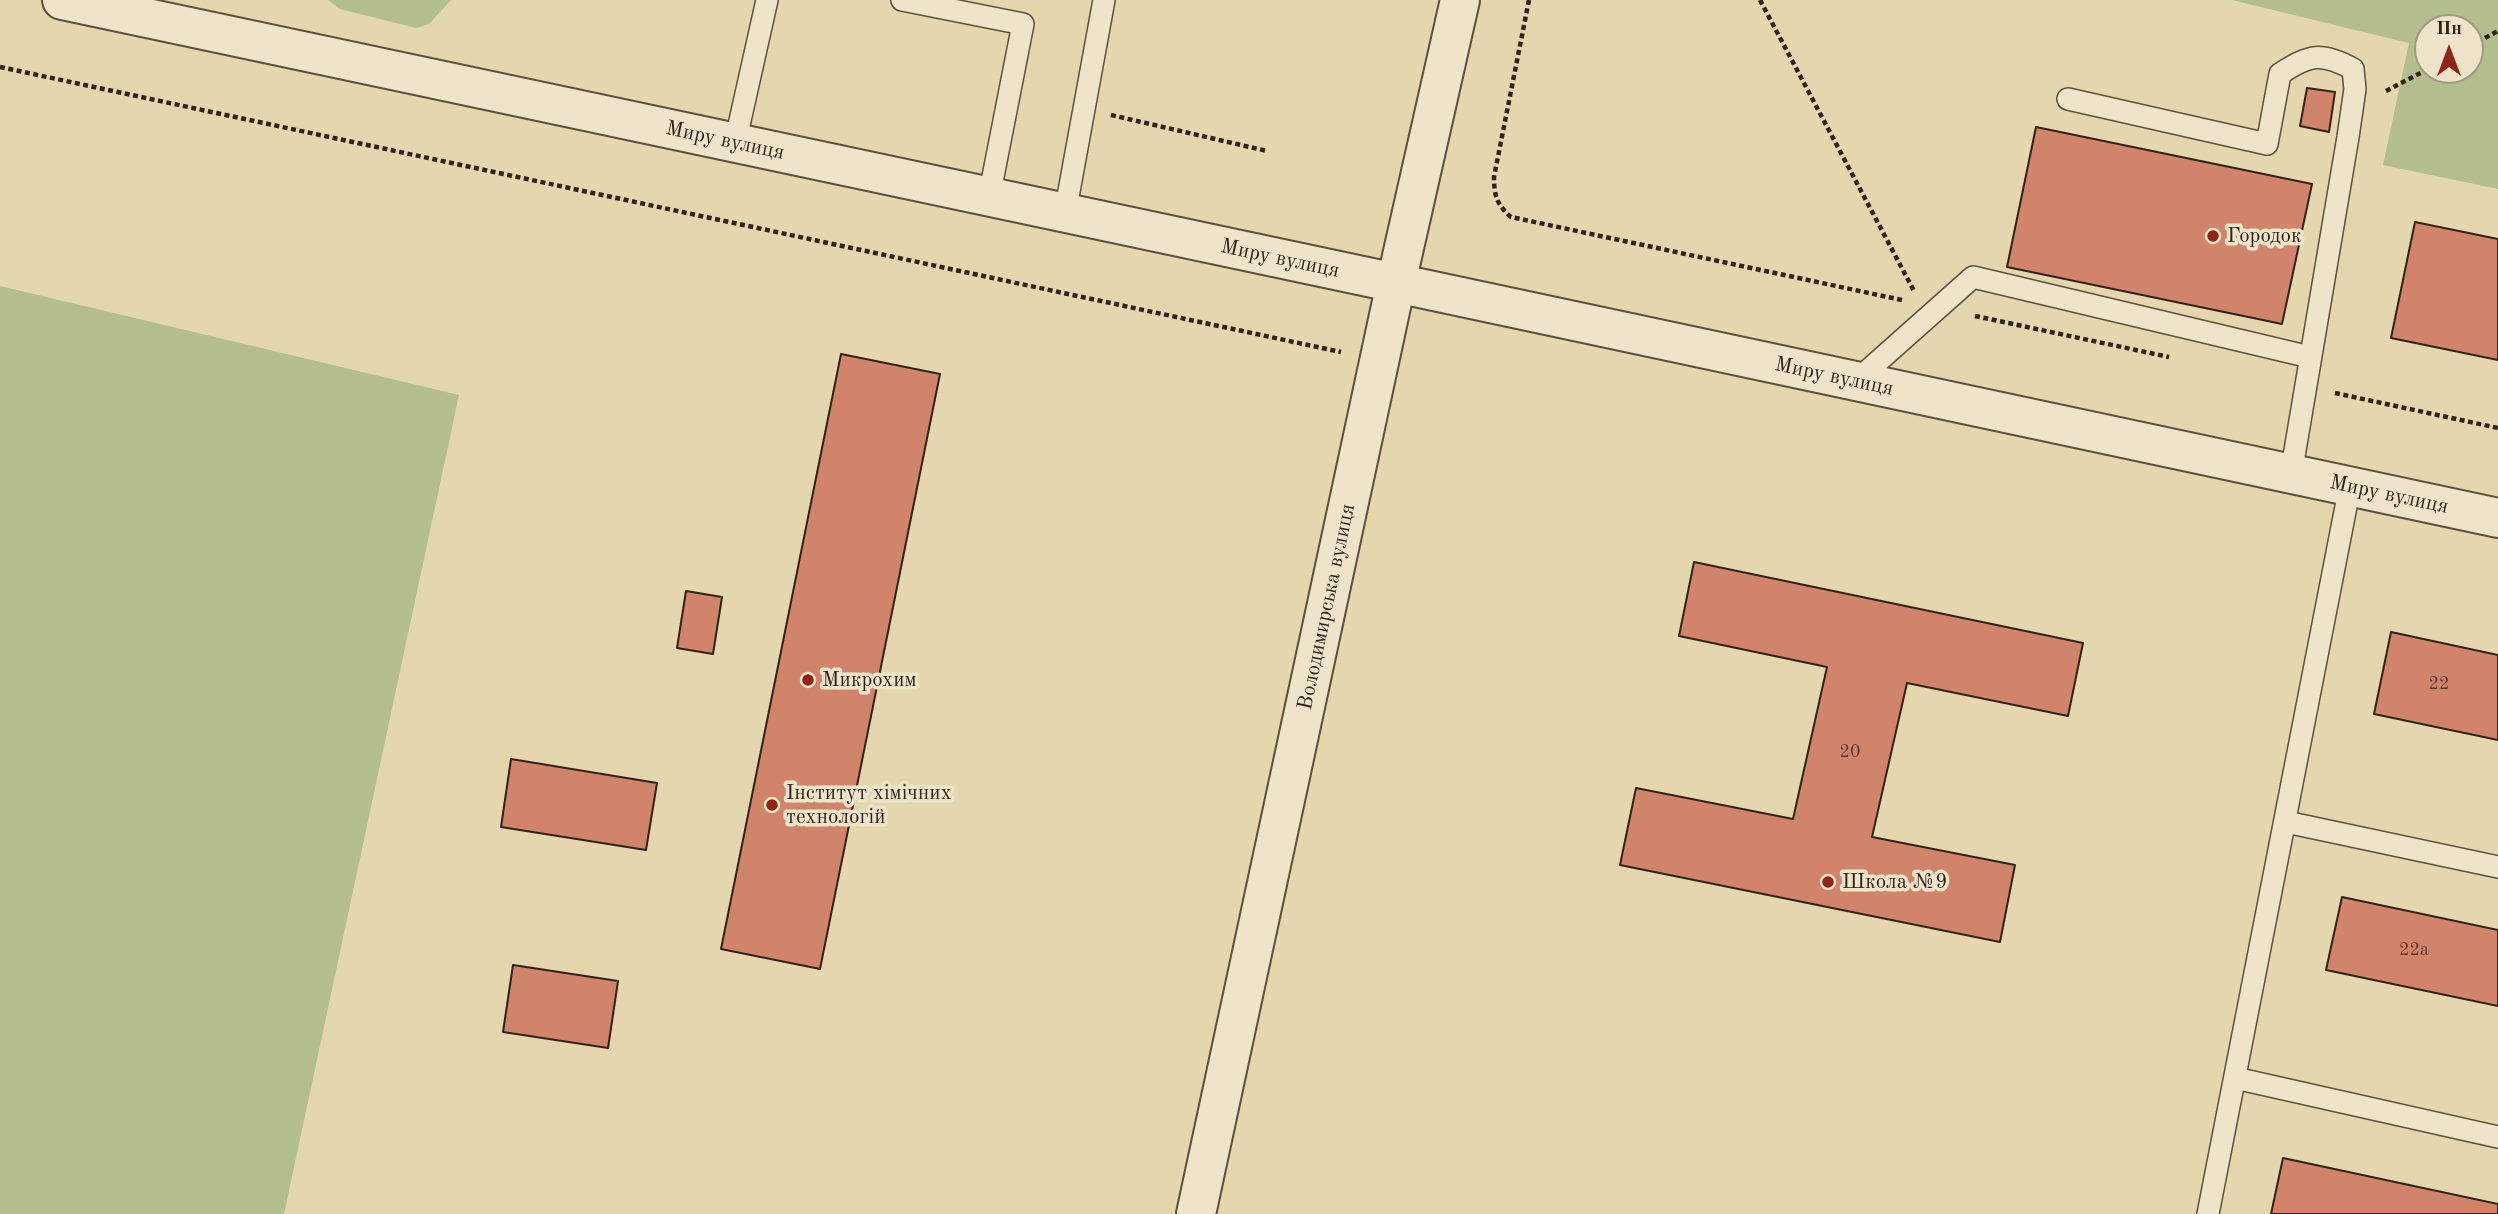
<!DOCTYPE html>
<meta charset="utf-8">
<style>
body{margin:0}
#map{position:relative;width:2498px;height:1214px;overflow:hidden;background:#e4d6ad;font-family:"Old Standard TT",serif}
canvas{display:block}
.north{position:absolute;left:2414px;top:14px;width:70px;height:70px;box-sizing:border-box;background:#ede4ca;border:2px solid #a29684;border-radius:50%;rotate:0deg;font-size:19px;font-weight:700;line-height:28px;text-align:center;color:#31221c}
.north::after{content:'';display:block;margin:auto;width:24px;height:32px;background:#8f2418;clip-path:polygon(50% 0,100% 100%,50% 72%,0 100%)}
</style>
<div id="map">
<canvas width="2498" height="1214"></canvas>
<div class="north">Пн</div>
</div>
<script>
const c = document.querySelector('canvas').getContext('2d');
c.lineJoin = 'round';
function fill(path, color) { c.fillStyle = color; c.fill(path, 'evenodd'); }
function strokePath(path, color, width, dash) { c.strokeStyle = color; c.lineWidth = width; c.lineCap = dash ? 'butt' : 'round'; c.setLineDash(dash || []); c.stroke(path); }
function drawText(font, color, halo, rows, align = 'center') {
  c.font = font + ' "Old Standard TT",serif'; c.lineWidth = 7; c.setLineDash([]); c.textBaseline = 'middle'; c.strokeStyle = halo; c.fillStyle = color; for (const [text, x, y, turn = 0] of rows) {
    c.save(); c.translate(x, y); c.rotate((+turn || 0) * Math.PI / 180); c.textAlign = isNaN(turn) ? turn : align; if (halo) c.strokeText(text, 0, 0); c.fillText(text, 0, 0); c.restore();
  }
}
const green = new Path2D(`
 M328,0H451L429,24L416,28L340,9Z
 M2232,0H2498V189L2383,165L2409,43ZM2428,28H2470V70H2428Z
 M0,286L459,395L284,1214H0Z`);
const building = new Path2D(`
 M2307,88L2335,92L2329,132L2300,126Z
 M2036,127L2312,184L2282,324L2007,267Z
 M2415,222L2498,239V360L2391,338Z
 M841,354L940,374L820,969L721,949Z
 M1694,562L2083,643L2068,716L1907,683L1872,837L2015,865L2000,942L1620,865L1636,788L1793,819L1827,667L1679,636Z
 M686,591L722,597L713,654L677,648Z
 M2391,632L2498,655V740L2374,714Z
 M511,759L657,783L646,850L501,827Z
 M2342,897L2498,930V1006L2326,970Z
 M513,965L618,981L608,1048L503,1032Z
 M2283,1158L2498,1204V1214H2271Z`);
const path = new Path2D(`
 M1529,0L1494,177C1494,196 1497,205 1511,217L1902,300
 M1760,0L1914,291
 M2470,46L2498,31
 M0,67L1341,352
 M2386,91L2428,69
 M1111,115L1267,151
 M1975,316L2169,357
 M2335,393L2498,428`);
const service = new Path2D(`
 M902,0L1023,24L989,197
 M2068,99L2267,144L2280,74C2309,54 2322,52 2353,69L2355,89L2348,137L2291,474
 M735,143L767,0
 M1065,213L1104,0
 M1856,381L1973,277L2310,357
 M2286,822L2498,867
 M2235,1078L2498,1137
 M2208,1214L2350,486`);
const minor = new Path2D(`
 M62,0L1396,283`);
const tertiary = new Path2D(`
 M1396,283L2498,518
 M1196,1214L1396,283L1460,0`);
const markers = [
 [2213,236,7,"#8f2418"],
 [808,680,7,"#8f2418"],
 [772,805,7,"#8f2418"],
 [1828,882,7,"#8f2418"]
];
const numberNames = [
 ["22",2439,684],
 ["20",1850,752],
 ["22а",2414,950]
];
const streetNames = [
 ["Миру вулиця",725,141,12],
 ["Миру вулиця",1280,259,12],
 ["Миру вулиця",1834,377,12],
 ["Миру вулиця",2389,495,12],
 ["Володимирська вулиця",1327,607,-78]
];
const poiNames = [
 ["Городок",2227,236],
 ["Микрохим",822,680],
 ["Інститут хімічних",786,793],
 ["технологій",786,817],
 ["Школа №9",1842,882]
];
fill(green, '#b2be8b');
fill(building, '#d0856a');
strokePath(building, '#31221c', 2);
strokePath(service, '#5e4f40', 24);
strokePath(minor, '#5e4f40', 42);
strokePath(tertiary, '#5e4f40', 42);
strokePath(path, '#31221c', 4.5, [5, 3.5]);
strokePath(service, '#ede4ca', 21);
strokePath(minor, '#ede4ca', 38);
strokePath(tertiary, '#ede4ca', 38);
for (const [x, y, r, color] of markers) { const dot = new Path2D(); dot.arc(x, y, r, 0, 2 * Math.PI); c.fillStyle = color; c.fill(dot); strokePath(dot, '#ede4ca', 2.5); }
drawText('18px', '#593b30', null, numberNames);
drawText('21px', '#31221c', '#ede4ca', streetNames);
drawText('21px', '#31221c', '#ede4ca', poiNames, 'left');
</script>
